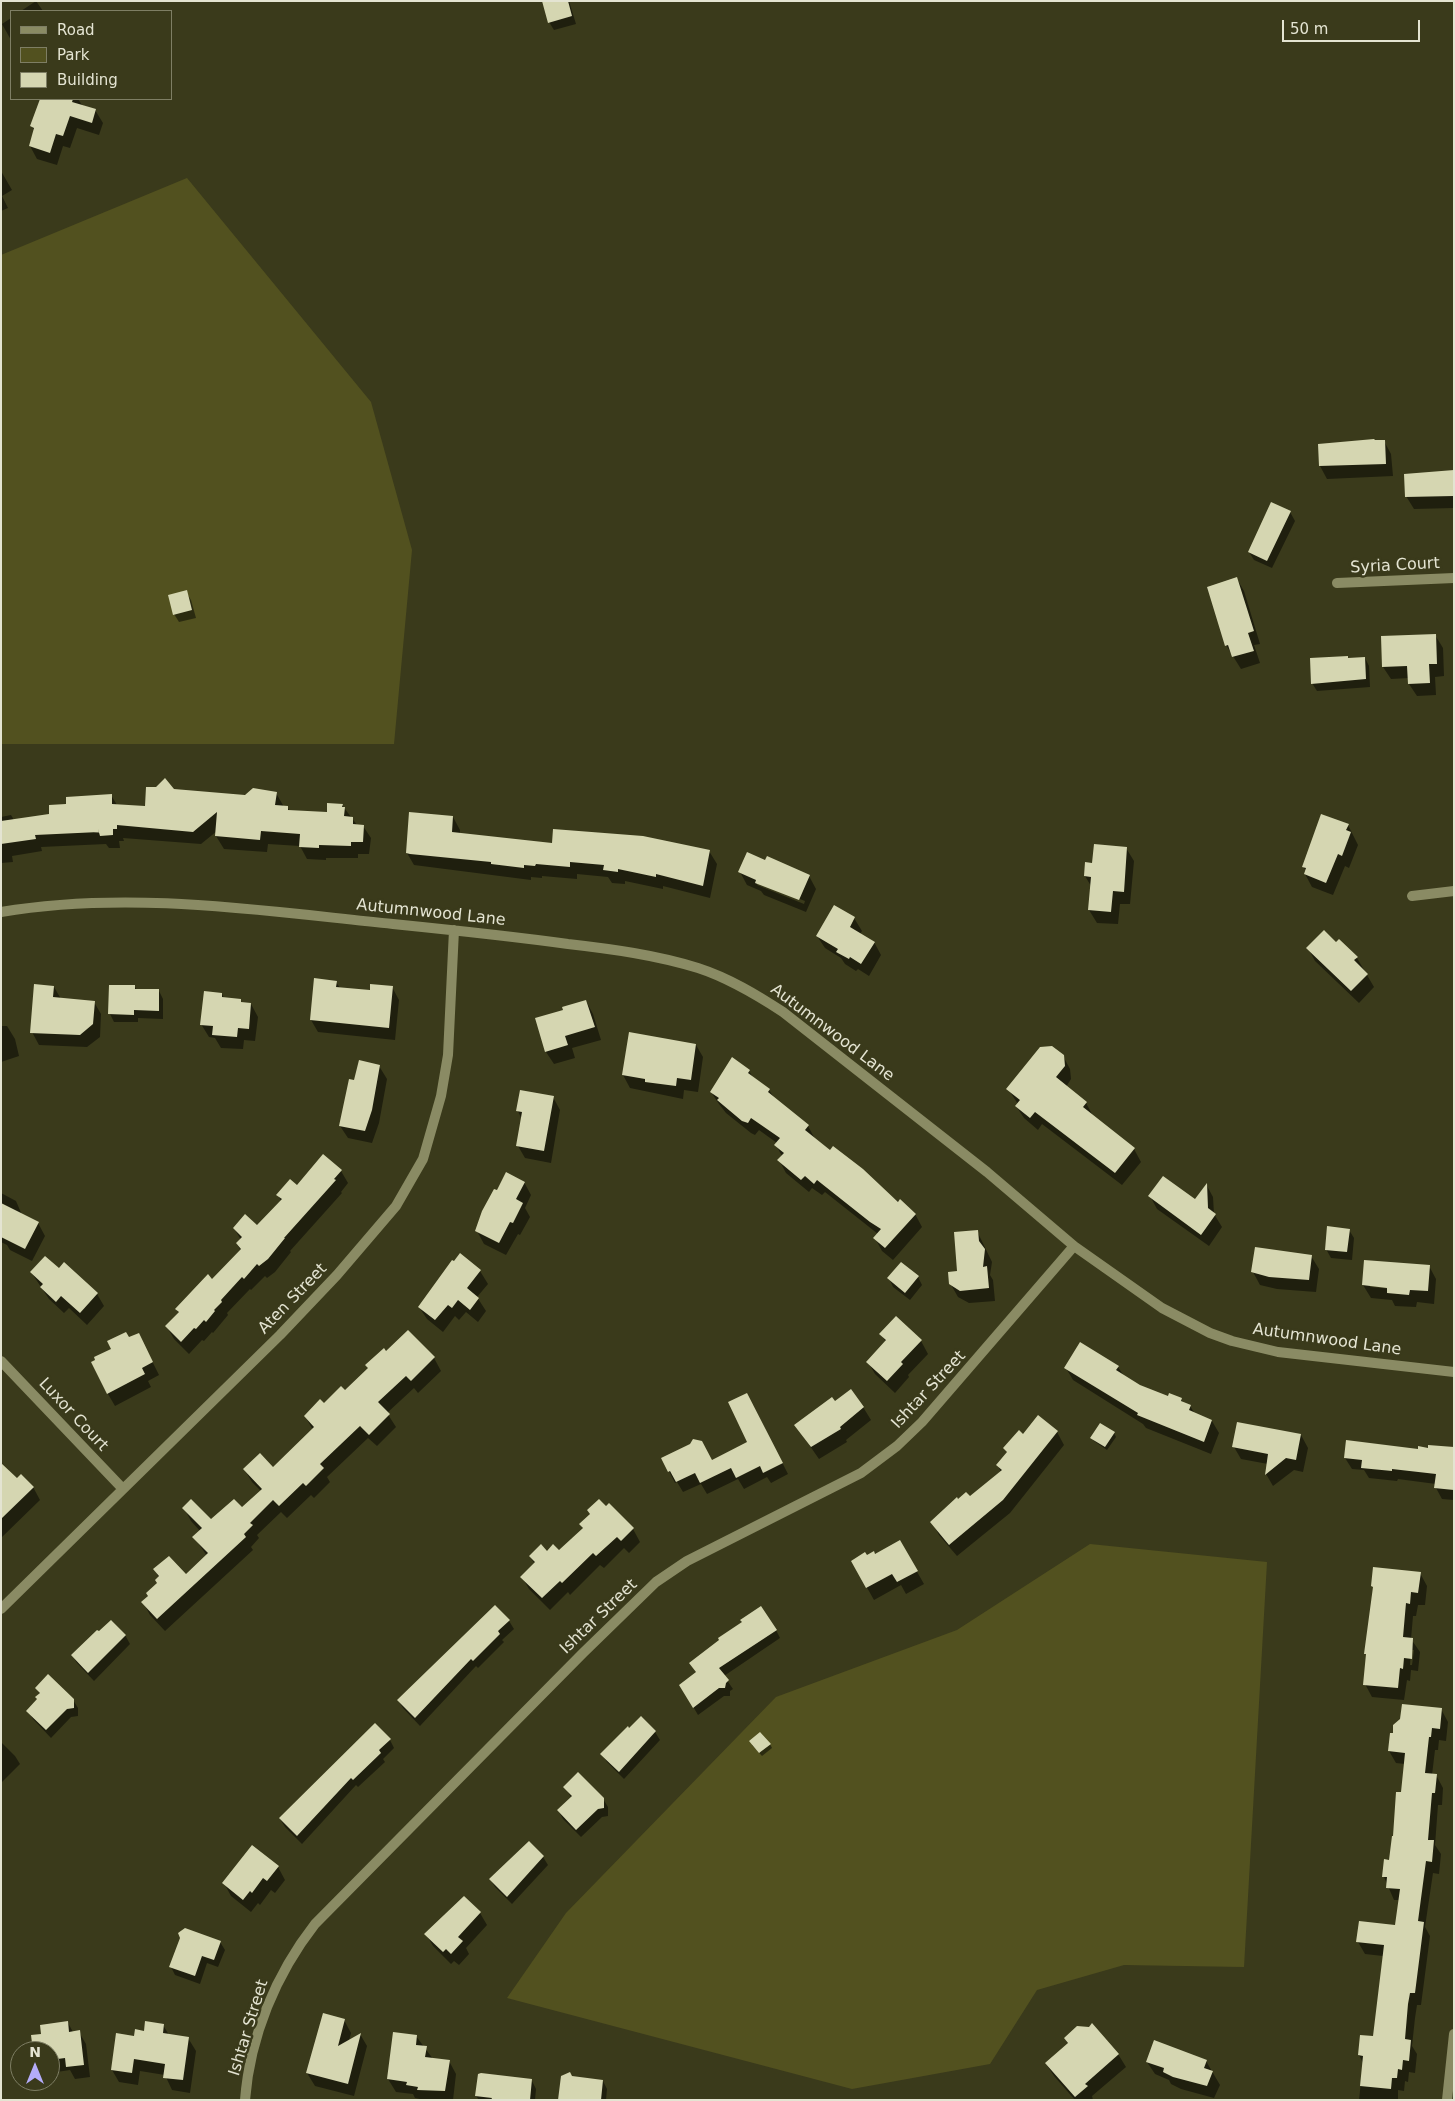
<!DOCTYPE html>
<style>
body{margin:0}
#map{position:relative;width:1455px;height:2101px;overflow:hidden;background:#3a3a1b;font-family:"DejaVu Sans",sans-serif}
canvas{display:block}
.frame{position:absolute;inset:0;border:2px solid #e4e4d2;pointer-events:none}
.legend{position:absolute;left:10px;top:10px;width:162px;height:90px;box-sizing:border-box;background:#3a3a1b;border:1px solid #7e7e64;margin:0;padding:6px 9px;list-style:none;font-size:15px;color:#e4e4d2}
.legend li{display:flex;align-items:center;gap:10px;height:25px}
.legend b{width:25px;border:1px solid #7e7e64}
.north{position:absolute;left:10px;top:2041px;width:50px;height:50px;box-sizing:border-box;background:#3a3a1b;border:1px solid #7e7e64;border-radius:50%;rotate:0deg;font-size:14px;font-weight:700;line-height:20px;text-align:center;color:#e4e4d2}
.north::after{content:'';display:block;margin:auto;width:18px;height:22px;background:#b4acf9;clip-path:polygon(50% 0,100% 100%,50% 72%,0 100%)}
.scale{position:absolute;left:1282px;top:20px;width:138px;height:22px;box-sizing:border-box;border:2px solid #e4e4d2;border-top:0;padding-left:6px;font-size:15px;line-height:18px;white-space:nowrap;color:#e4e4d2;-webkit-text-stroke:4px #3a3a1b;paint-order:stroke}
</style>
<div id="map">
<canvas width="1455" height="2101"></canvas>
<div class="frame"></div>
<ul class="legend">
<li><b style="height:6px;background:#8a8b64"></b>Road</li>
<li><b style="height:14px;background:#52511f"></b>Park</li>
<li><b style="height:14px;background:#d5d6b1"></b>Building</li>
</ul>
<div class="north">N</div>
<div class="scale">50 m</div>
</div>
<script>
const c = document.querySelector('canvas').getContext('2d');
c.lineJoin = 'round';
function fill(path, color) { c.fillStyle = color; c.fill(path, 'evenodd'); }
function strokePath(path, color, width, dash) { c.strokeStyle = color; c.lineWidth = width; c.lineCap = dash ? 'butt' : 'round'; c.setLineDash(dash || []); c.stroke(path); }
function drawText(font, color, halo, rows, align = 'center') {
  c.font = font + ' "DejaVu Sans",sans-serif'; c.lineWidth = 5; c.setLineDash([]); c.textBaseline = 'middle'; c.strokeStyle = halo; c.fillStyle = color; for (const [text, x, y, turn = 0] of rows) {
    c.save(); c.translate(x, y); c.rotate((+turn || 0) * Math.PI / 180); c.textAlign = isNaN(turn) ? turn : align; if (halo) c.strokeText(text, 0, 0); c.fillText(text, 0, 0); c.restore();
  }
}
const green = new Path2D(`
 M187,178L371,402L412,550L394,744H1V255Z
 M1090,1544L1267,1562L1244,1967L1124,1965L1037,1990L990,2064L852,2089L507,1998L566,1913L776,1697L957,1630Z`);
const shadow = new Path2D(`
 M36,1L43,11H21Z
 M543,1H569L576,24L554,30L549,22Z
 M11,18V40L2,24Z
 M41,99H78L82,105L95,110L103,123L99,135L77,128L70,148L63,146L57,165L37,159L30,146L34,131L32,126Z
 M1,171L12,190L2,196L8,208L1,211Z
 M1374,440L1384,441L1391,454L1393,476L1327,479L1320,466L1319,445Z
 M1454,471V508L1414,509L1406,496Z
 M1290,512L1295,521L1272,568L1254,560L1249,552Z
 M1237,579L1244,591L1260,644L1254,645L1260,663L1241,669L1226,645Z
 M186,592L191,600L196,618L179,622L174,614Z
 M1435,635L1443,648L1444,676L1435,677L1436,695L1417,696L1409,684V678L1391,679L1383,667Z
 M1365,658L1369,666L1370,687L1317,691L1312,683L1348,659Z
 M173,790L246,797L276,793L284,807H287L290,811L328,813L342,805L357,825L363,826L371,838L369,854H358V858H326V860L307,859L300,846L268,844L267,852L224,849L216,836L217,831L201,844L123,838L124,841H119L120,848H109L106,844L41,847L42,851L12,856L13,862L1,863V817L11,815L14,820L50,815L68,806L111,795L117,805L147,807Z
 M453,817L460,830V834L553,844L709,851L717,864L710,898L663,886V889L625,881V884L612,883L608,877L577,874V879L542,876V878L531,877V880L414,865L407,853Z
 M1348,825L1358,845L1349,868L1345,866L1333,895L1312,887L1305,874L1306,871L1303,866Z
 M1126,848L1134,861L1130,904H1120L1118,924L1097,923L1089,910L1091,886L1085,876L1094,864Z
 M766,861L809,876L816,889L806,912L764,895L761,891L747,885L740,872ZM757,882L805,901L804,904L757,885Z
 M854,918L862,931L860,934L874,942L881,955L869,976L858,969L856,971L845,964L841,958L825,948L817,936Z
 M1336,943L1357,958L1374,987L1359,1003L1315,961L1308,948Z
 M336,982L340,988L371,992L392,987L399,1000L395,1040L318,1032L311,1020Z
 M54,987L61,999L94,1002L101,1014L100,1037L87,1047L39,1045L32,1032Z
 M135,987L137,990L159,991L163,999V1019L138,1018V1022H114L110,1014Z
 M222,994L224,998L240,1000L242,1003L251,1004L258,1017L255,1041L244,1040L243,1049L221,1048L215,1038L209,1037L201,1024Z
 M586,1001L593,1014L601,1040L572,1048L575,1058L554,1064L546,1052L537,1019L565,1011Z
 M1,1026H7L15,1039L19,1056L1,1062Z
 M696,1045L703,1057L698,1092L684,1090L683,1099L630,1088L623,1075Z
 M1063,1056L1070,1069L1071,1079L1066,1087L1086,1103L1093,1116L1134,1149L1141,1162L1122,1185L1042,1124L1038,1130L1024,1118L1016,1106L1018,1104L1008,1089Z
 M379,1066L387,1079L379,1123L372,1143L348,1138L340,1126L355,1082Z
 M749,1071L754,1079L769,1090L775,1099L808,1126L815,1139L915,1214L922,1227L893,1260L882,1251L875,1238L878,1234L825,1192L822,1195L812,1188L809,1192L786,1173L779,1160L782,1156L776,1145L777,1143L759,1130L755,1135L751,1133L726,1113L719,1104L711,1092Z
 M553,1097L560,1110L551,1163L525,1158L518,1146L522,1120L518,1111Z
 M341,1171L348,1183L341,1192L342,1193L290,1251L291,1252L275,1272L267,1278L265,1276L251,1290L250,1289L227,1313L228,1315L213,1333L212,1332L204,1341L202,1340L189,1354L174,1339L167,1327L179,1313L176,1309L212,1281L241,1251L237,1244L241,1240L234,1228L257,1227L281,1201L278,1195Z
 M524,1182L531,1195L525,1208L530,1217L520,1235L518,1234L506,1255L484,1244L477,1231L497,1191Z
 M1207,1186L1213,1197L1214,1214L1222,1227L1209,1246L1157,1209L1150,1196L1195,1200Z
 M1,1193L16,1201L22,1215L38,1223L45,1236L32,1261L10,1250L7,1245L1,1242Z
 M1349,1230L1354,1238L1352,1260L1331,1258L1326,1249Z
 M977,1231L992,1262L990,1275L993,1280L995,1301L969,1303L958,1297L950,1283L959,1272Z
 M460,1255L480,1271L488,1284L477,1297L486,1311L478,1322L466,1312L459,1320L455,1316L443,1332L427,1319L419,1307Z
 M1311,1256L1319,1269L1316,1292L1277,1289L1260,1285L1253,1272Z
 M1429,1266L1436,1279L1434,1304L1417,1302L1416,1307L1395,1306L1392,1300L1371,1298L1363,1285ZM1370,1285L1393,1287V1289L1370,1287Z
 M59,1270L97,1294L104,1306L87,1325L69,1308L64,1313L49,1299L31,1272Z
 M918,1277L922,1285L910,1300L893,1287L889,1278Z
 M408,1331L434,1358L441,1371L418,1393L414,1388L387,1413L396,1427L377,1446L368,1438L327,1477L330,1482L314,1498L311,1495L287,1518L281,1512L257,1535L259,1538L251,1547L253,1550L165,1631L150,1615L143,1602L158,1584L159,1578L155,1570L186,1576L207,1556L194,1537L200,1531L191,1521L184,1508L211,1520L241,1509L261,1491L252,1482L244,1469H273L313,1430L305,1416L345,1392Z
 M881,1334L921,1341L928,1354L908,1375L909,1377L895,1393L875,1374L868,1362L886,1342Z
 M128,1339L145,1347L159,1375L148,1381L151,1387L115,1406L108,1394L97,1361Z
 M1118,1367L1124,1376L1139,1386L1169,1398L1181,1399L1184,1404L1190,1406L1195,1414L1212,1421L1219,1433L1211,1454L1146,1428L1143,1424L1073,1380L1066,1368Z
 M753,1405L788,1474L771,1483L767,1477L744,1489L738,1479L707,1494L701,1484L683,1492L677,1482L675,1483L663,1459L712,1461L749,1442Z
 M863,1407L871,1420L846,1440L847,1442L819,1459L796,1426Z
 M1057,1432L1064,1445L1010,1513L957,1556L939,1535L932,1522L958,1500L969,1498L1001,1472L998,1466L1008,1453L1005,1448L1023,1436Z
 M1114,1433L1116,1437L1107,1450L1094,1441L1092,1438Z
 M1301,1435L1308,1448L1303,1472L1294,1470L1273,1486L1266,1474L1268,1464L1241,1459L1234,1447Z
 M1454,1450V1500L1442,1499L1436,1488V1484L1398,1479L1397,1481L1369,1478L1364,1470L1352,1469L1345,1458L1419,1451Z
 M1,1469L33,1487L40,1500L1,1538Z
 M609,1504L633,1529L640,1542L629,1553L624,1548L604,1568L600,1565L570,1595L568,1592L550,1610L529,1589L522,1577L535,1564L530,1557L559,1552L583,1529L581,1525Z
 M900,1542L924,1584L906,1594L901,1585L874,1600L852,1561L875,1556Z
 M1420,1573L1427,1586L1425,1605H1418L1416,1616H1413L1411,1639L1420,1652L1418,1671L1411,1670L1410,1681L1407,1680L1404,1700L1372,1697L1365,1684L1367,1656L1366,1653L1374,1588L1372,1586ZM1411,1650H1414L1412,1665H1410Z
 M509,1621L514,1629L502,1640L504,1642L478,1668L476,1666L420,1726L403,1708L398,1700Z
 M776,1630L780,1638L724,1676L733,1689L730,1691V1696H724L698,1715L681,1686L697,1673L691,1663Z
 M125,1635L130,1644L94,1681L77,1663L72,1655Z
 M36,1688L73,1700L78,1708V1716L71,1717L51,1738L33,1719L28,1711L38,1700L40,1694Z
 M1441,1709L1448,1722L1446,1741L1439,1740L1438,1750H1435L1432,1775H1436L1443,1788L1442,1805H1438L1435,1845L1441,1854L1439,1874L1433,1873L1425,1927L1430,1936L1421,2005H1417L1415,2018L1412,2046L1417,2054L1415,2073L1409,2072L1408,2082L1405,2081L1404,2091L1398,2090V2100H1359L1363,2063L1359,2055L1374,2038L1383,1956L1365,1954L1358,1942L1396,1927L1400,1900H1394L1384,1877L1390,1861L1402,1794L1405,1764L1396,1763L1389,1751Z
 M641,1718L655,1732L660,1740L624,1779L607,1762L602,1754Z
 M390,1740L394,1748L383,1759L385,1762L358,1787L356,1785L302,1844L285,1827L280,1819Z
 M1,1742L15,1756L20,1764L1,1783Z
 M770,1744L772,1748L762,1756L752,1745Z
 M565,1787L603,1799L608,1807V1816L602,1817L581,1837L563,1819L558,1810L571,1797Z
 M529,1843L543,1857L548,1865L512,1904L495,1887L490,1879Z
 M278,1867L285,1880L275,1893L271,1890L260,1905L258,1903L251,1912L231,1896L224,1883Z
 M480,1913L487,1925L466,1948L469,1954L459,1965L454,1961L451,1964L433,1946L426,1934Z
 M181,1938L220,1942L225,1950L218,1967L207,1963L200,1984L175,1975L171,1967Z
 M344,2020L351,2033L349,2041L360,2034L367,2046L354,2096L315,2086L307,2073Z
 M68,2023L73,2032H79L86,2044L90,2077L75,2079L70,2070L50,2073V2051H34L42,2035Z
 M163,2025L169,2035L188,2038L196,2051L190,2093L172,2090L165,2075L140,2071L138,2085L119,2082L112,2070L135,2037Z
 M416,2036L433,2059L449,2061L456,2074L453,2100H425L415,2098L413,2094L396,2092L388,2079Z
 M1065,2039L1118,2054L1126,2067L1092,2096L1093,2100H1075L1054,2076L1046,2064L1068,2044Z
 M1206,2061L1220,2085L1214,2098L1181,2089L1171,2084L1169,2080L1155,2074L1147,2062Z
 M572,2077L603,2081L607,2089L606,2100H559Z
 M532,2081L536,2089L535,2100H479L476,2096Z`);
const building = new Path2D(`
 M542,1H568L572,16L548,23Z
 M40,99H73L72,102L96,109L92,123L70,116L63,136L56,134L50,153L29,146L34,128L30,126Z
 M1374,439L1375,440H1385L1386,464L1319,466L1318,444Z
 M1454,470V496L1405,497L1404,474Z
 M1271,502L1291,511L1267,561L1248,552Z
 M1237,577L1254,631L1248,633L1254,651L1232,657L1228,645L1225,646L1207,587Z
 M187,590L192,610L173,615L168,595Z
 M1436,634L1437,664H1429L1430,683L1408,684L1407,666L1382,667L1381,636Z
 M1348,656V658L1365,657L1366,679L1311,684L1310,658Z
 M165,778L174,789L245,795L253,788L277,792L275,805L288,806V810L327,812V803L343,804L342,807H345L344,816L353,817V824L364,825L363,842H351V846L319,845V848L299,847L300,834L261,831L260,840L215,836L217,812L193,832L117,825V829H113V835L100,836L98,829L99,832L35,835L36,839L1,844V821L49,814V805L66,804V797L112,794V804L145,806L146,787H156Z
 M409,812L453,816L452,832L552,843L553,829L643,836L710,850L703,886L656,874V877L618,869V872L603,870L604,865L570,862V867L536,864L535,866L524,865V868L491,864V862L410,854L406,853Z
 M1321,814L1349,824L1346,830L1351,832L1342,856L1338,854L1326,883L1304,874L1306,868L1302,867Z
 M1094,844L1127,847L1124,892L1113,891L1111,912L1088,910L1091,877L1084,876L1085,862L1092,863Z
 M747,852L765,860L767,856L810,875L799,900L755,883L756,880L738,872Z
 M834,905L855,917L850,927L875,942L861,964L850,957L849,959L836,952L838,949L816,936Z
 M1324,930L1336,942L1339,939L1358,957L1354,960L1368,974L1351,991L1306,948Z
 M314,978L337,981L336,987L370,990V984L393,986L389,1028L310,1020Z
 M34,984L54,986L53,997L95,1001L93,1024L80,1035L30,1033Z
 M109,985H135V989H159V1011L134,1010V1015L108,1014Z
 M204,991L222,993V997L241,999V1002L251,1003L249,1029L238,1028L237,1037L212,1035L213,1026L200,1025Z
 M586,1000L595,1027L565,1036L568,1045L545,1052L535,1018L563,1010L562,1007Z
 M629,1032L696,1044L691,1080L677,1078L676,1086L645,1082V1079L622,1075Z
 M1052,1046L1064,1055L1065,1066L1056,1077L1087,1102L1083,1107L1135,1148L1115,1173L1035,1112L1030,1118L1015,1106L1020,1100L1006,1089L1040,1047Z
 M732,1057L750,1070L748,1073L770,1089L768,1092L809,1125L805,1130L830,1150L833,1146L863,1169L898,1202L900,1199L916,1214L885,1248L873,1238L881,1229L870,1222L817,1180L814,1184L805,1176L801,1180L777,1160L784,1153L774,1145L780,1138L751,1118L748,1123L742,1121L717,1100L719,1098L710,1092Z
 M359,1060L380,1065L372,1110L365,1131L339,1126L349,1079L354,1080Z
 M520,1090L554,1096L544,1151L516,1146L522,1112L516,1111Z
 M323,1154L342,1170L334,1179L336,1180L284,1238H285L268,1259L259,1266L257,1264L244,1279L242,1277L221,1300L222,1302L214,1310L215,1311L206,1322L204,1320L196,1329L194,1328L181,1342L165,1326L179,1312L175,1309L208,1274L212,1279L241,1249L236,1243L242,1237L233,1228L245,1214L257,1225L282,1199L276,1195L290,1179L297,1185Z
 M506,1172L525,1182L516,1199L523,1203L513,1223L510,1222L499,1243L475,1231L482,1211L494,1189L497,1190Z
 M1163,1176L1195,1199L1207,1183L1208,1208L1216,1214L1201,1235L1148,1196Z
 M1,1203L39,1222L25,1249L1,1237Z
 M1327,1226L1350,1229L1347,1252L1325,1250Z
 M978,1230L979,1241L985,1249L983,1267L987,1266L989,1288L960,1291L949,1284L948,1272L957,1271L954,1232Z
 M1255,1247L1312,1255L1309,1280L1269,1277L1251,1272Z
 M460,1253L481,1270L467,1288L479,1298L470,1310L458,1300L452,1308L448,1305L435,1320L418,1307L452,1260L454,1261Z
 M45,1256L59,1268L64,1262L98,1293L80,1313L61,1296L56,1302L40,1287L43,1284L30,1272Z
 M1364,1260L1430,1265L1428,1291L1410,1290L1409,1295L1387,1293V1288L1362,1285Z
 M901,1262L919,1276L905,1293L887,1278Z
 M896,1316L922,1340L901,1362L903,1364L887,1381L866,1362L886,1340L879,1334Z
 M408,1330L435,1357L411,1381L406,1376L378,1402L390,1414L369,1435L360,1426L320,1464L324,1468L306,1486L303,1483L279,1506L273,1500L250,1523L253,1525L244,1534L246,1537L157,1619L141,1602L148,1596L146,1593L157,1583L155,1580L159,1576L153,1569L169,1556L186,1574L208,1553L192,1537L202,1528L182,1508L191,1499L211,1519L234,1499L242,1507L262,1489L243,1469L260,1453L273,1467L314,1427L304,1416L320,1399L324,1403L341,1386L345,1390L368,1368L365,1365L384,1348L386,1351Z
 M126,1332L129,1337L139,1333L153,1362L142,1368L145,1374L107,1394L91,1362L95,1360L94,1357L111,1349L107,1341Z
 M1080,1342L1119,1366L1116,1370L1140,1385L1168,1396L1169,1393L1182,1398L1181,1401L1191,1405L1189,1410L1212,1420L1204,1442L1137,1415L1138,1413L1064,1368Z
 M851,1389L864,1407L840,1427L841,1429L811,1447L794,1425L832,1397L835,1401Z
 M747,1393L783,1463L763,1473L760,1466L736,1478L731,1468L700,1483L695,1473L676,1482L670,1471L668,1472L661,1458L690,1444L693,1439L702,1441L712,1460L747,1442L728,1402Z
 M1038,1415L1058,1431L1003,1500L949,1545L930,1522L957,1497L958,1499L966,1492L970,1496L1002,1470L996,1465L1007,1452L1003,1448L1019,1430L1023,1434Z
 M1237,1422L1301,1434L1296,1460L1286,1458L1265,1475L1268,1454L1232,1447Z
 M1100,1423L1115,1432L1105,1447L1090,1438Z
 M1346,1440L1418,1449V1446L1428,1448V1445L1454,1447V1490L1434,1488L1436,1474L1392,1469V1471L1361,1468L1362,1460L1344,1458Z
 M1,1463L17,1478L21,1474L34,1487L1,1519Z
 M599,1499L606,1506L609,1503L634,1528L621,1541L617,1537L596,1556L593,1553L562,1583L560,1581L542,1598L520,1577L535,1562L529,1556L541,1544L547,1551L553,1544L559,1550L583,1528L579,1524L590,1514L587,1510Z
 M900,1540L918,1571L897,1582L892,1574L866,1588L851,1561L865,1552L867,1555L874,1551L875,1554Z
 M1373,1567L1421,1572L1418,1593L1411,1592L1410,1604L1406,1603L1403,1637L1413,1638L1412,1659L1404,1658L1403,1669L1400,1668L1398,1688L1363,1685L1366,1654H1364L1373,1587L1371,1586Z
 M495,1605L510,1620L498,1631L500,1634L473,1661L471,1659L415,1718L397,1700Z
 M761,1606L777,1630L719,1668L729,1680L726,1683L725,1688H719L693,1708L679,1685L696,1672L689,1663L719,1640L718,1638L742,1622L740,1620Z
 M111,1620L126,1635L88,1673L71,1655L97,1630L99,1631Z
 M48,1674L74,1699V1708L67,1709L46,1730L26,1711L37,1699L35,1697L40,1693L35,1688Z
 M1402,1704L1442,1708L1440,1729L1432,1728L1431,1737H1429L1425,1773L1437,1774L1435,1793H1432L1428,1840H1434L1432,1862L1426,1861L1418,1921L1424,1922L1415,1993H1410L1408,2004L1405,2039L1411,2040L1409,2061L1403,2060L1402,2070L1398,2069L1397,2078H1392L1391,2089L1360,2086L1363,2056L1358,2055L1360,2035L1373,2036L1384,1945L1356,1942L1359,1921L1395,1925L1400,1889L1386,1888L1387,1877H1382L1384,1859L1389,1860L1392,1836H1393L1396,1792H1401L1405,1753L1388,1751L1390,1733H1393V1725L1400,1719Z
 M641,1716L656,1731L619,1772L600,1754L628,1726L629,1728Z
 M375,1723L391,1739L379,1750L381,1753L353,1780L351,1778L297,1836L279,1818Z
 M760,1732L771,1744L759,1753L749,1741Z
 M578,1772L604,1798V1808L598,1809L576,1830L557,1810L572,1796L563,1787Z
 M529,1841L544,1856L507,1897L489,1879Z
 M252,1845L279,1866L267,1881L263,1878L252,1893L250,1891L243,1900L222,1883Z
 M464,1896L481,1912L458,1937L463,1941L451,1954L446,1949L443,1952L424,1934Z
 M185,1928L221,1941L214,1960L202,1956L195,1976L169,1967L180,1938L178,1933Z
 M323,2013L345,2019L338,2046L361,2033L348,2084L306,2073Z
 M68,2021L69,2032L80,2030L84,2065L66,2067L65,2058L50,2060V2051H33L31,2035L41,2034L40,2025Z
 M145,2021L164,2024L163,2033L189,2037L183,2080L163,2078L165,2064L134,2059L132,2073L111,2070L116,2033L134,2036L135,2029L144,2031Z
 M1092,2023L1119,2054L1085,2084L1088,2086L1075,2097L1045,2063L1068,2043L1064,2038L1077,2026L1089,2027Z
 M393,2032L417,2035L416,2045L427,2046L425,2057L450,2060L445,2091L417,2090L418,2087L406,2085L407,2082L387,2079Z
 M1154,2040L1207,2060L1204,2068L1213,2071L1207,2086L1173,2077L1163,2072L1164,2068L1146,2062Z
 M570,2072L572,2076L603,2080L601,2100H558L561,2076Z
 M481,2073L532,2079L530,2100H491L492,2098L475,2096L478,2074Z`);
const street = new Path2D(`
 M1337,583L1454,578
 M1412,896L1454,891
 M1,912C131,890 263,911 393,924C452,930 510,936 568,944C612,949 656,955 698,968C729,978 757,995 783,1012L987,1172L1074,1246L1162,1308L1210,1333L1232,1341L1278,1352L1454,1372
 M1,1361L123,1489
 M1,1609L280,1335L337,1275L396,1206L423,1159L441,1096L448,1055L454,930
 M245,2100C250,2036 276,1974 315,1924L583,1653L656,1582L687,1561L861,1473L897,1446L922,1422L1074,1246
 M1447,2100L1454,2034`);
const streetNames = [
 ["Syria Court",1395,566,-3],
 ["Autumnwood Lane",431,913,6],
 ["Autumnwood Lane",832,1033,37],
 ["Aten Street",293,1299,-46],
 ["Autumnwood Lane",1327,1340,8],
 ["Ishtar Street",929,1390,-47],
 ["Luxor Court",73,1415,47],
 ["Ishtar Street",599,1617,-44],
 ["Ishtar Street",249,2028,-73]
];
fill(green, '#52511f');
fill(shadow, '#0007');
fill(building, '#d5d6b1');
strokePath(street, '#8a8b64', 10);
drawText('16px', '#e4e4d2', '#3a3a1b', streetNames);
</script>
